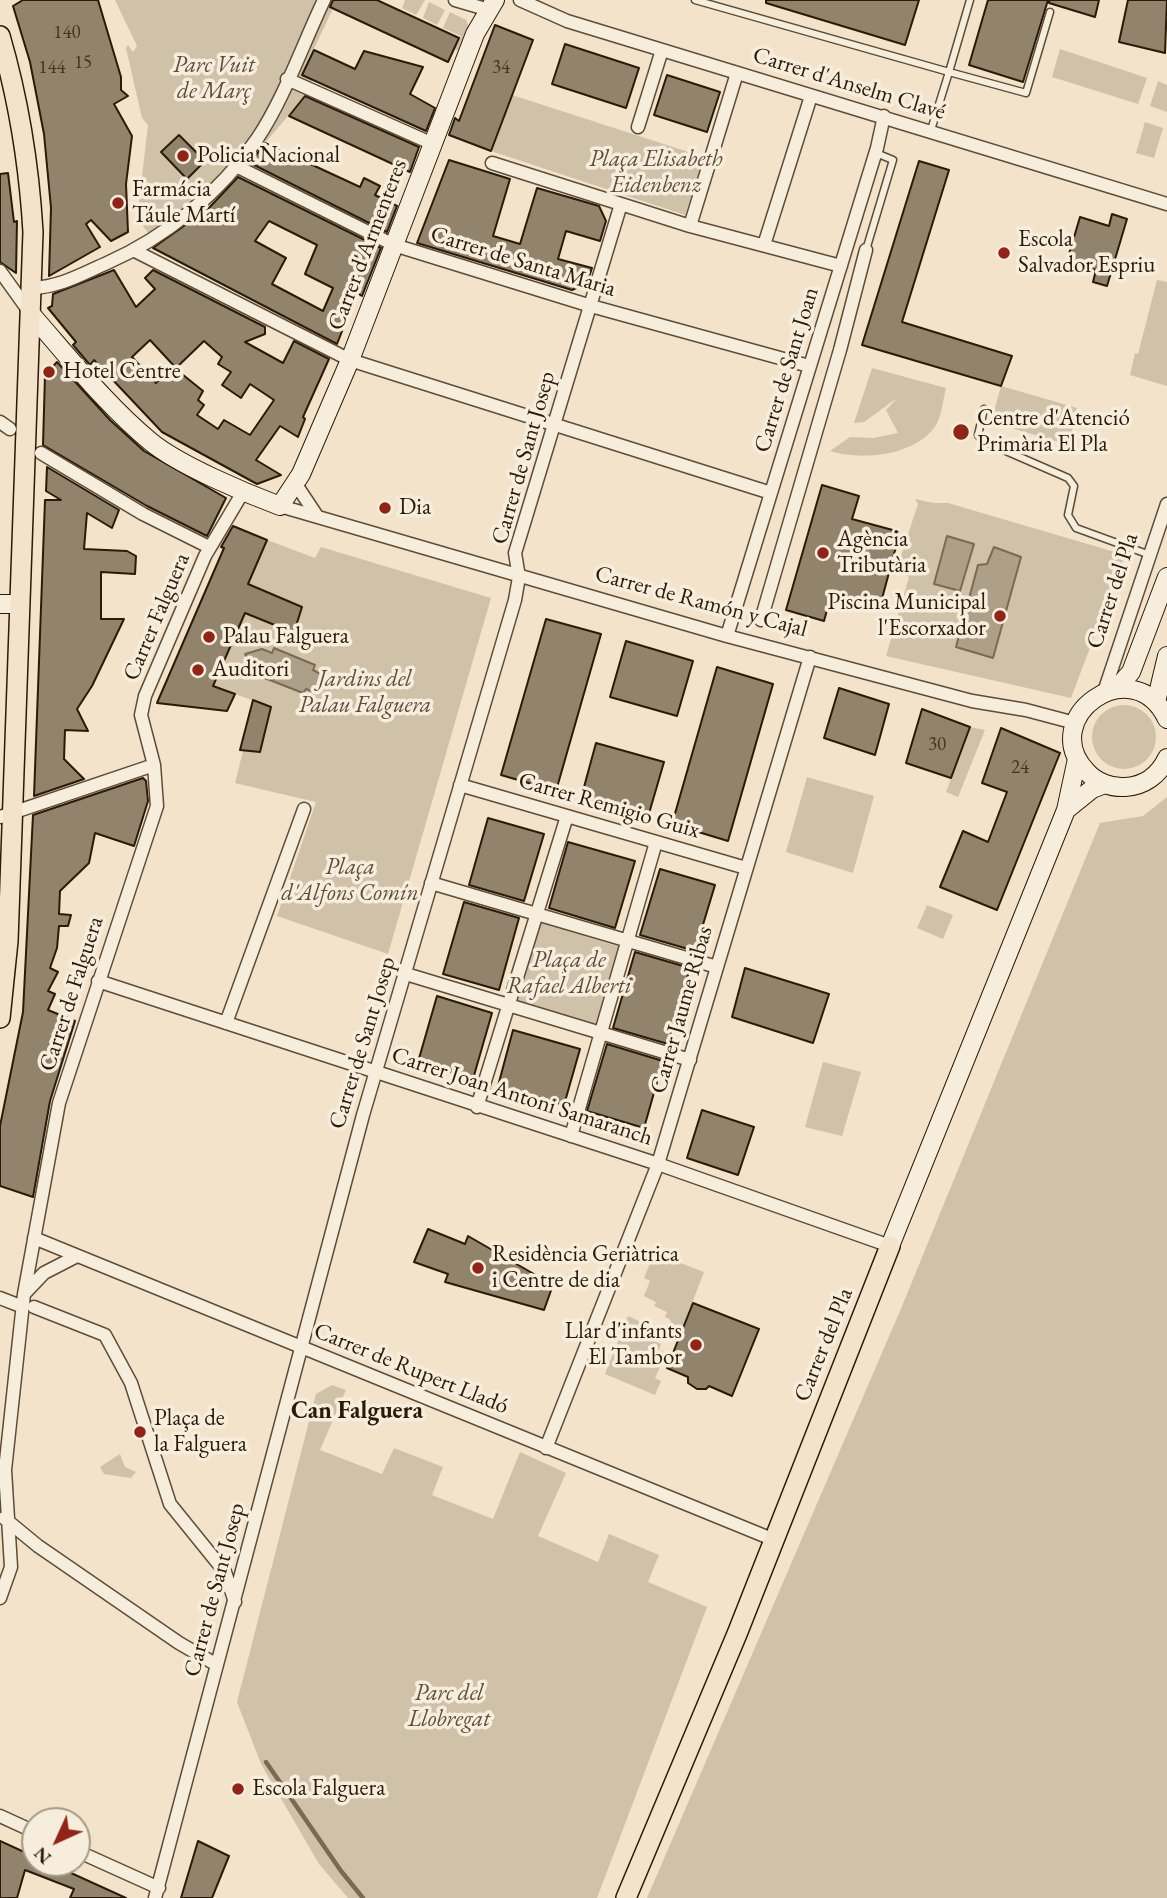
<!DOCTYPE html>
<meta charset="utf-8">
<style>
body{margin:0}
#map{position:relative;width:1167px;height:1898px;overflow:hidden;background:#f2e3ca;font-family:"EB Garamond",serif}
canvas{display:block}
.north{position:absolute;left:21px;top:1807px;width:70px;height:70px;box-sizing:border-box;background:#f7eddd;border:2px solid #a59987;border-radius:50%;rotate:225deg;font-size:19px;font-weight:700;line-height:28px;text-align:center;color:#2b1a07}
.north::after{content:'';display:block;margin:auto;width:24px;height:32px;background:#8f2418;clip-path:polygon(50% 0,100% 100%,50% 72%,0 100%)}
</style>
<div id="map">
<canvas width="1167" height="1898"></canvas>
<div class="north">N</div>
</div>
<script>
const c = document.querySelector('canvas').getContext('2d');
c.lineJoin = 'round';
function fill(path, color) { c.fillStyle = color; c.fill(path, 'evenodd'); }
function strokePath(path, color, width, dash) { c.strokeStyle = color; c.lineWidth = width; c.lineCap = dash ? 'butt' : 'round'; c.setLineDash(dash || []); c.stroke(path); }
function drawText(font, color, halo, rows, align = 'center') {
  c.font = font + ' "EB Garamond",serif'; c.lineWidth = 7; c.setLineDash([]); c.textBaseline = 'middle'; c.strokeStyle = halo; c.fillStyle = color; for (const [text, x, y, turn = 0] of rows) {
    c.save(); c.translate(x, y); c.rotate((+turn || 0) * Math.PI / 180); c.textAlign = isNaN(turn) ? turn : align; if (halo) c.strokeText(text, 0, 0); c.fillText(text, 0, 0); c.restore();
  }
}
const green = new Path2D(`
 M115,0H337L302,74L312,80L307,94L208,209L158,243L137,220L148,125L142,118L126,48L128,45L133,52L137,46Z
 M405,0H425L416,15L402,8Z
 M429,2L445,10L437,25L423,18Z
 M450,12L466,20L469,27L461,52L455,49L461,36L443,28Z
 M1060,49L1147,78L1138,104L1052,77Z
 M1158,81L1167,85V112L1150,106Z
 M512,95L704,157L685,215L491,151Z
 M1145,122L1163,128L1154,158L1136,153Z
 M1157,280L1167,282V386L1130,375L1135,353L1138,354Z
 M872,368L946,388C943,399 942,415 936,425C916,456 861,461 830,451L850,437L873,438L898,433L886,410L897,398L864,422L854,423Z
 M1001,386L1077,408L1069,445L991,422Z
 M915,499L933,503H948L1125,555L1071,698L886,656L909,577L896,571L918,504Z
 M267,540L315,558L321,547L491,598L388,954L277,916L316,802L235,783L243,751H260L271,707L213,686L245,613L292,631L302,607L248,584Z
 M1092 737a32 32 0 1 1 64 0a32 32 0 1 1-64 0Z
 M970,727L985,730L958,797L946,792Z
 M807,777L874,796L853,873L786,852Z
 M1167,797V1898H647L900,1311L1100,823L1143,816Z
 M927,905L953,915L943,939L917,928Z
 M541,923L620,947L597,1024L517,1001Z
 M823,1062L861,1072L842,1136L805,1127Z
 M654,1253L704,1272L680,1334L668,1328L671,1320L665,1317L667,1312L654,1306L656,1302L644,1296L650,1281L644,1278Z
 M628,1316L641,1322L636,1333L642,1336L645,1330L657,1336L655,1341L661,1344L659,1350L666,1353L655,1378L661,1381L655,1395L605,1374Z
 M332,1385L346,1390L320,1450L382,1474L394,1448L443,1467L432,1495L493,1519L520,1452L566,1473L538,1536L598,1562L609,1534L659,1555L648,1582L707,1607L597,1898H348L319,1864L261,1764L237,1702L316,1394Z
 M120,1454L125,1467L136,1472L131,1478L104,1474L100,1467Z`);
const water = new Path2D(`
 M947,536L974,544L960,591L934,584Z
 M994,547L1021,557L993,658L956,647L978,565L987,564Z
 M274,648L315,665L313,670L325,676V687L316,693L306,689L303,693L262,677L264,672L253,668L245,654L262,649L272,653Z`);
const stream = new Path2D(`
 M266,1762L341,1871L363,1898`);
const building = new Path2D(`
 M23,0H98L121,77V90L128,96L114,104L132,136L126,184L128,232L111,241L91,220L86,224L100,247L49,276L51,208L44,134L30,62L13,6Z
 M333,0H377L459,38L448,62L330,7Z
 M766,0H919L905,45L766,3Z
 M988,0H1048L1023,82L969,65Z
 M1049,0H1099L1095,17L1049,3Z
 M1128,0H1167L1165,53L1119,42Z
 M495,25L533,40L491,151L449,135L455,118L459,121Z
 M565,44L639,68L626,108L552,84Z
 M314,50L355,69L364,51L423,67L410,94L435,108L426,131L302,75Z
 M667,75L720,92L707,132L654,115Z
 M305,96L419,147L410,172L289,116Z
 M179,135L205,161L187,179L161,152Z
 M265,143L360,187L364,178L380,186L375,195L397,206L387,232L250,163Z
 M449,160L510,179L493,236L520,244L537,188L599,206L606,221L600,241L566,231L558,259L592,268L587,283L572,290L417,243Z
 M919,161L949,170L902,322L1012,356L1001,386L862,345Z
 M8,173L14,222L17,221L16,273L0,262V174Z
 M238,177L381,248L362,296L357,293L337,344L153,248L209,208ZM269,221L317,245L305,274L333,288L323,311L272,284L286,258L255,241Z
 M1112,214L1127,219L1107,286L1093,282L1096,270L1067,261L1080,217L1109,226Z
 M114,270L136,307L155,289L145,278L153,270L265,327V334L245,342L283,363L294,341L329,359L303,417L305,419L298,437L280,426L256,460L281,475L257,484L162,432L94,360L90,365L73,345L76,342L48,308L52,306L53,294ZM150,340L176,368L204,341L222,357L218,364L231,372L222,385L241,398L250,384L274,400L250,435L224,420L218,429L197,415L204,405L198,400L203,391L172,366L156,383L132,357Z
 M57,362L110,420L144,451L226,498L207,536L147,506L43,445L45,375Z
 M47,467L119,510L112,528L87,513L84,549L127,551L136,556L135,574L101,572V619H124L92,686L77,709L88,731L65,730L64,759L84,779L34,796L45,500H61L46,491Z
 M822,485L859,496L852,519L900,532L880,606L832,592L824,621L786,610Z
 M233,526L267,540L248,584L302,607L296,626L292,632L245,613L213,686L235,694L227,711L157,703L224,548L221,547Z
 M546,619L601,634L556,791L501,775Z
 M626,641L693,661L677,716L610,697Z
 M717,667L773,684L728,841L672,824Z
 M839,688L889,704L875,755L824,738Z
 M253,700L271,707L260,752L240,750Z
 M922,709L970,727L951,778L906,763Z
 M1001,728L1060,753L997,910L940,887L963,831L988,842L1007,792L982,783Z
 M596,743L664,762L648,817L581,798Z
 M143,778L146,781L148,801L134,846L95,833L89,863L60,891L59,914L71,915L68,926H59L57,948L50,968L58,972L48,991L55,994L48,1010L75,1021L50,1101L33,1197L0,1186V1126L23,1012L33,815Z
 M488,818L544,834L524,901L469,885Z
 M568,842L635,861L615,928L549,908Z
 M660,869L715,885L695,951L640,935Z
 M464,902L519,918L499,990L443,974Z
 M635,952L690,968L668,1044L613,1028Z
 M745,968L829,994L813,1043L732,1017Z
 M437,996L492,1013L473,1079L418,1062Z
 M513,1030L580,1049L564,1105L498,1086Z
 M607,1044L663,1061L644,1128L587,1111Z
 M702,1110L754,1127L738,1175L687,1158Z
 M428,1229L465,1244L468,1236L553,1285L544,1310L445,1282L448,1274L414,1262Z
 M693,1303L759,1329L732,1396L709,1386L706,1389H697L688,1383V1377L667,1368Z
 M0,1841L35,1857V1863H49L126,1898H70L74,1889L25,1870L17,1898H0Z
 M198,1841L229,1856L212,1898H181Z`);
const lane = new Path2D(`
 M695,0L949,72L970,0
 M931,130L949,72L1026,93L1050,12
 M866,250L893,160L876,153
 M984,409L978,435L983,441L1068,478L1074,486L1068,515L1076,528L1150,555`);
const street = new Path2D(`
 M455,0L489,10
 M520,0L567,21L1167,204
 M287,79L433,144
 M638,127L662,50
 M492,163L690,226L841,266
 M236,166L394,245L591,306L809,366
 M690,226L737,73
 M764,245L811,96
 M135,251L350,360L771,493
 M0,271L28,310
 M32,288C60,287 82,274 107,263C166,237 220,193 257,139C284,99 303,44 324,0
 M0,422L10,429
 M41,453L143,514L209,547
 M295,483L317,516
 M280,506L727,636L972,701L1026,710L1075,723
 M761,620L840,350L866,250
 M727,636L877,148L884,116
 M1104,692L1167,504
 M460,785L746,868
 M0,817L154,765
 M431,883L717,967
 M406,974L690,1060
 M98,981L658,1164L890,1246
 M226,1023L304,809
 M477,1107L567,816
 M571,1136L656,842
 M34,1238L772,1539
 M24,1294L59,1103L157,806L154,765L141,715L145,696L205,556L243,492
 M0,1298L18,1305
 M34,1307L105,1335L131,1383L170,1504L225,1572L235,1602
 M546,1448L658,1164L810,657
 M4,1518L38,1546L179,1643L217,1665
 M0,1598L11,1567L5,1470L24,1294L44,1273L77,1256
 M0,1816L35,1832
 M77,1851L159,1888
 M155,1898L363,1115L515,600L519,577L515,553L621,204`);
const secondary = new Path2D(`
 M30,313C68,356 106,405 151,442C179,465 245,493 280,506L301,474L350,360L475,34L495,0
 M0,604H19
 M1116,689L1131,672L1167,577
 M1156,702L1167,656
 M1167,719C1133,648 1035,718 1087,772C1096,782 1111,788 1125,787C1144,786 1159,775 1167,758
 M1066,810L1092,789L1105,784
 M890,1246L1066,810L1077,759`);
const primary = new Path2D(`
 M0,36C19,101 29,164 33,232L8,941L0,1018
 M626,1898L737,1634L890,1246`);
const markers = [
 [183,156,7,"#8f2418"],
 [118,203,7,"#8f2418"],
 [1004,253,7,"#8f2418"],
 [49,372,7,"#8f2418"],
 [961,432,9,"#8f2418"],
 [385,508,7,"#8f2418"],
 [823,553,7,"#8f2418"],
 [1000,616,7,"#8f2418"],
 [209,637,7,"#8f2418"],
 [198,670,7,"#8f2418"],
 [478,1268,7,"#8f2418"],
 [696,1345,7,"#8f2418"],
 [140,1432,7,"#8f2418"],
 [238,1789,7,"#8f2418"]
];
const numberNames = [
 ["140",67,33],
 ["15",83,63],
 ["144",52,68],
 ["34",501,68],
 ["30",937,745],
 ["24",1020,768]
];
const parkNames = [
 ["Parc Vuit",214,66],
 ["de Març",214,92],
 ["Plaça Elisabeth",656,160],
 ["Eidenbenz",656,186],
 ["Jardins del",365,680],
 ["Palau Falguera",365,706],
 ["Plaça",350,868],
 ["d'Alfons Comín",350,894],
 ["Plaça de",569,961],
 ["Rafael Alberti",569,987],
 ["Parc del",449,1694],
 ["Llobregat",449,1720]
];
const streetNames = [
 ["Carrer d'Anselm Clavé",849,84,17],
 ["Carrer d'Armenteres",368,245,-69],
 ["Carrer de Santa Maria",523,262,17],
 ["Carrer de Sant Joan",787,370,-73],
 ["Carrer de Sant Josep",524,458,-74],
 ["Carrer del Pla",1113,591,-72],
 ["Carrer de Ramón y Cajal",701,602,15],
 ["Carrer Falguera",157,617,-67],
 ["Carrer Remigio Guix",609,806,16],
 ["Carrer de Falguera",72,994,-72],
 ["Carrer Jaume Ribas",682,1010,-74],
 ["Carrer de Sant Josep",363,1043,-73],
 ["Carrer Joan Antoni Samaranch",522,1097,18],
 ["Carrer del Pla",824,1345,-68],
 ["Carrer de Rupert Lladó",411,1369,22],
 ["Carrer de Sant Josep",215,1590,-75]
];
const poiNames = [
 ["Policia Nacional",197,156],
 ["Farmácia",132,190],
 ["Táule Martí",132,216],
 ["Escola",1018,240],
 ["Salvador Espriu",1018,266],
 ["Hotel Centre",63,372],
 ["Centre d'Atenció",977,419],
 ["Primària El Pla",977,445],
 ["Dia",399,508],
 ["Agència",837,540],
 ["Tributària",837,566],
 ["Piscina Municipal",986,603,"right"],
 ["l'Escorxador",986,629,"right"],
 ["Palau Falguera",223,637],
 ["Auditori",212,670],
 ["Residència Geriàtrica",492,1255],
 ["i Centre de dia",492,1281],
 ["Llar d'infants",682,1332,"right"],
 ["El Tambor",682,1358,"right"],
 ["Plaça de",154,1419],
 ["la Falguera",154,1445],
 ["Escola Falguera",252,1789]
];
const neighbourhoodNames = [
 ["Can Falguera",357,1411]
];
fill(green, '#d0c1a9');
fill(water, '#ae9f88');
strokePath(water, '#7a6a54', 2);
strokePath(stream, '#7a6a54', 4.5);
fill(building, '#92836c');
strokePath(building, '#2b1a07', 2);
strokePath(lane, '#5d4c38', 9);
strokePath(street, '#5d4c38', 15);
strokePath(secondary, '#2b1a07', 20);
strokePath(primary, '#2b1a07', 22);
strokePath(lane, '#f7eddd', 6);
strokePath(street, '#f7eddd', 12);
strokePath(secondary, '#f7eddd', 18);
strokePath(primary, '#f2e3ca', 19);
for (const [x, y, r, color] of markers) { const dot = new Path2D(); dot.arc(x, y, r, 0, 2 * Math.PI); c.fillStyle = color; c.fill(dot); strokePath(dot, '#f7eddd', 2.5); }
drawText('19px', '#453420', null, numberNames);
drawText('italic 23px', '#5d4c38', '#f7eddd', parkNames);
drawText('23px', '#2b1a07', '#f7eddd', streetNames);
drawText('23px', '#2b1a07', '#f7eddd', poiNames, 'left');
drawText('bold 24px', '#2b1a07', '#f7eddd', neighbourhoodNames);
</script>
